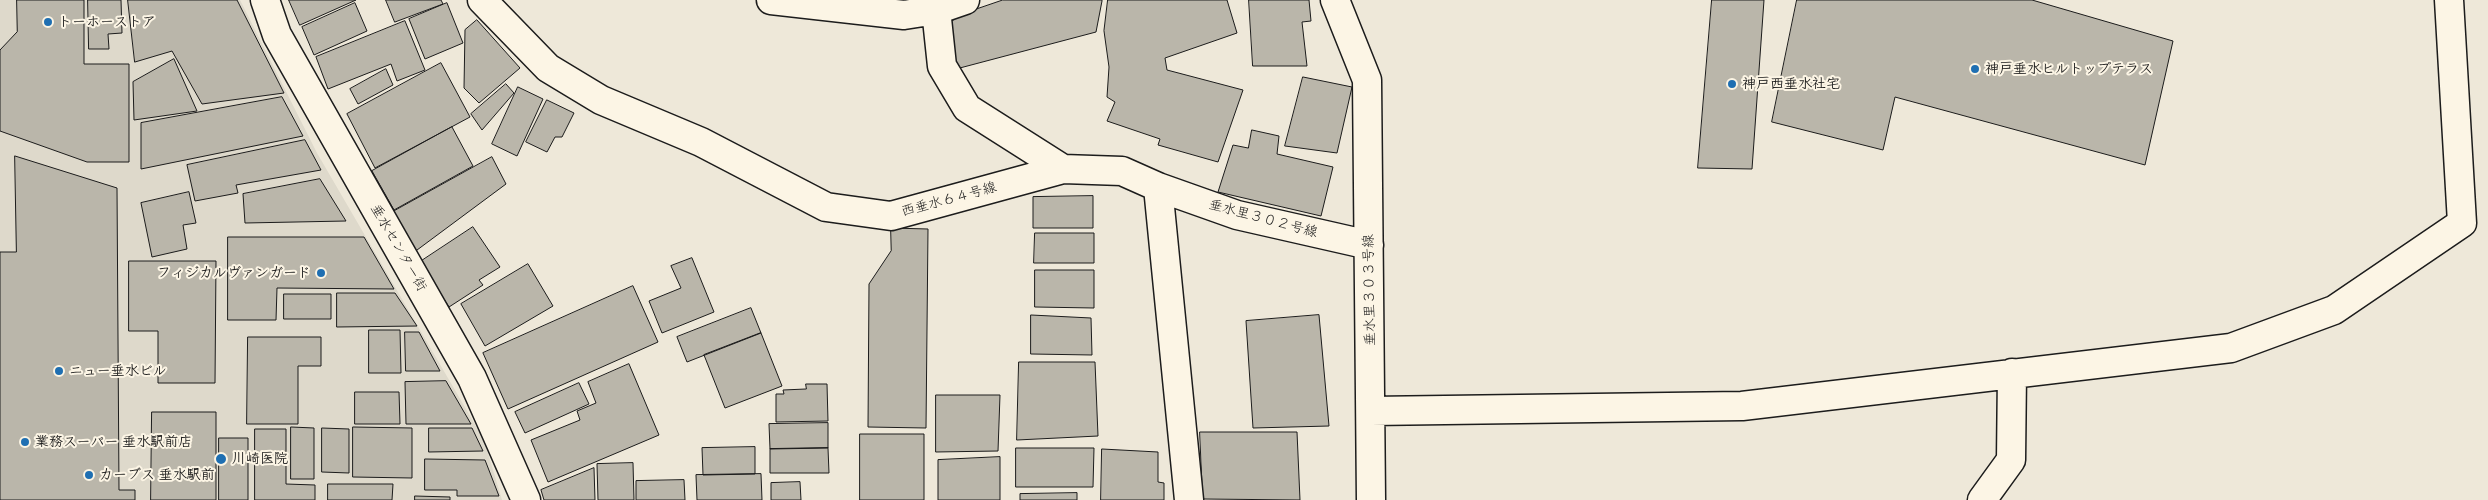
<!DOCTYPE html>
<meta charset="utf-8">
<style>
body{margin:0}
canvas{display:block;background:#eee8d9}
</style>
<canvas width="2488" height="500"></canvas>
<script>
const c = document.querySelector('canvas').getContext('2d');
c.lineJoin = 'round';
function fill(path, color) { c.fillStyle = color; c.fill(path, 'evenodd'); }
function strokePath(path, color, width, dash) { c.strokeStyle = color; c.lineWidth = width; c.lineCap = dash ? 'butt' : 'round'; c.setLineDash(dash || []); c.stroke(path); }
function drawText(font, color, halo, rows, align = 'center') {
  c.font = font + ' "Balsamiq Sans","Klee One",sans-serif'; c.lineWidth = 4; c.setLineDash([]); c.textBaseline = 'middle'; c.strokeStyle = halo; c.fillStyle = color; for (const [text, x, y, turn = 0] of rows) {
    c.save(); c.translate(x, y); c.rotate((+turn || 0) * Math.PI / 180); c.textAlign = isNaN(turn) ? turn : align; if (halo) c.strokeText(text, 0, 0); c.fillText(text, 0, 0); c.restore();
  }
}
const built = new Path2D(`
 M0,0H240L317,153L484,440L502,500H0Z`);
const building = new Path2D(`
 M17,0H84V64H129V162H87L0,131V50L17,32Z
 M88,0H121L122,33L108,34L109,49H89Z
 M128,0H237L284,93L202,104L172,51L135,62Z
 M289,0H356L300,25Z
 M386,0H441L443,4L395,22Z
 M1003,0H1102V1L1096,32L956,69L946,25L962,14Z
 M1108,0H1227L1237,33L1165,58L1167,70L1243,90L1218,162L1158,145L1160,139L1107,121L1115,102L1107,97L1109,67L1104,31Z
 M1249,0H1309L1311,21L1302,22L1307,66H1253Z
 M1712,0H1764L1752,169L1698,168Z
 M1797,0H2032L2173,41L2145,165L1895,97L1883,150L1772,122Z
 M355,3L367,31L314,55L302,27Z
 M447,3L463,43L425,59L409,19Z
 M477,20L520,68L479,103L464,88L465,30Z
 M405,21L425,70L397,81L391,64L328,89L316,57Z
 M174,59L197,111L134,120L133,82Z
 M441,63L470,117L375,168L347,114Z
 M386,69L393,85L358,104L350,89Z
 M1303,77L1352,87L1337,153L1285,146Z
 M506,84L514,93L482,130L471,114Z
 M518,87L543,99L517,156L492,144Z
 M282,97L303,136L141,169V123Z
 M547,100L574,113L562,137H555L547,152L526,142Z
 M452,127L473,166L394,210L372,171Z
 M1252,130L1279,136L1277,154L1333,167L1321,216L1218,192L1233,145L1248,148Z
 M305,140L321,170L236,185L238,193L195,201L187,165Z
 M15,156L117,188L119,490H135V500H0V252H16Z
 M492,157L506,184L413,253L391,213Z
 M320,179L346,221L245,223L243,194Z
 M189,192L196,223L183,225L187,249L152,257L141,203Z
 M1093,196V228H1033V197Z
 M473,227L500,267L479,280L483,285L449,307L420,262Z
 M891,228L928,229L926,428L868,427L869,284L891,251Z
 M1035,233H1094V263H1034Z
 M228,237H364L394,289L277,288L276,320H228Z
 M692,258L714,312L662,333L649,301L681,288L671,266Z
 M129,261H216L215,383H158V331H129Z
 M528,264L553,306L485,346L461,304Z
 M1035,270H1094V308L1035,307Z
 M633,286L658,342L508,409L483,353Z
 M337,293H395L417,326L337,327Z
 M284,294H331V319H284Z
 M751,308L761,333L687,362L677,337Z
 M1031,315L1091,318L1092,355L1031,354Z
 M1319,315L1329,426L1253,428L1246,321Z
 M369,330H400L401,373H369Z
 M405,332H419L440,371H406Z
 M761,333L782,386L725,408L704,355Z
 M248,337H321V366H298V424H247Z
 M1019,362H1095L1098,436L1017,440Z
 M629,364L659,435L548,482L531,440L580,420L577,411L596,403L588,382Z
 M446,381L471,424H406L405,382Z
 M579,383L589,404L525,433L515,412Z
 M806,384H827L828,421L776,422V394H784L783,390L806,389Z
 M355,392H399L400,424H355Z
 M936,395H1000L998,451L936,452Z
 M152,412H216V500H151Z
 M828,423V448L770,449L769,424Z
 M291,427L314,428V479H291Z
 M353,427L412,428V478L353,477Z
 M322,428L349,429V473L322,472Z
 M429,428H472L483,451L429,452Z
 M255,429H286V484L315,485V500H255Z
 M1200,432H1297L1300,500L1203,499Z
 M860,434H924V500H860Z
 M219,438H248V500H219Z
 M755,447V474L703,475L702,448Z
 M828,448L829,473H770V449Z
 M1016,448H1094L1093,487H1016Z
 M1102,449L1158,452V482L1164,483V500H1101Z
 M1000,457V500H938V460Z
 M425,459L485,460L499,496H457V490H425Z
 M633,463L634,500H598L597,464Z
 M594,468L595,500H544L541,490Z
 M761,474L762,500H697L696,475Z
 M684,480L685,500H636V481Z
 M800,482L801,500H771V483Z
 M328,484H393L392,500H328Z
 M1077,493V500H1020V494Z
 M415,496L450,497V500H415Z`);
const minor = new Path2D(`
 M265,0L277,35L472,378L526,500
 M482,0L548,68L601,100L701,142L826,207L891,216L1063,169L1122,171L1158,187L1189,500
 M771,0L904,15L936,10L965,0
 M935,0L942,66L967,108L1063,169
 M1335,0L1367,80L1371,500
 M1158,187L1237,215L1369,245
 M1371,411L1742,406L2231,348L2334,310L2462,223L2449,0
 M1982,500L2011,460L2012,373`);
const markers = [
 [48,22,5,"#1f6fb2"],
 [1975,69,5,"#1f6fb2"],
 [1732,84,5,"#1f6fb2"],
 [321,273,5,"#1f6fb2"],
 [59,371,5,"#1f6fb2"],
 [25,442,5,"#1f6fb2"],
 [221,459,6,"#1f6fb2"],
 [89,475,5,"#1f6fb2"]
];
const poiNames = [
 ["トーホーストア",58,22],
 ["神戸垂水ヒルトップテラス",1985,69],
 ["神戸西垂水社宅",1742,84],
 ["フィジカルヴァンガード",311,273,"right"],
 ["ニュー垂水ビル",69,371],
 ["業務スーパー 垂水駅前店",35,442],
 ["川崎医院",232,459],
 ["カーブス 垂水駅前",99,475]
];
const streetNames = [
 ["西垂水６４号線",949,200,-15],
 ["垂水里３０２号線",1263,219,15],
 ["垂水センター街",398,248,60],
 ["垂水里３０３号線",1370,290,-91]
];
fill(built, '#ded9cb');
fill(building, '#bab6aa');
strokePath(building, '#1c1c1c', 1);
strokePath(minor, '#1c1c1c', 31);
strokePath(minor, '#fcf5e5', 28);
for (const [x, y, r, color] of markers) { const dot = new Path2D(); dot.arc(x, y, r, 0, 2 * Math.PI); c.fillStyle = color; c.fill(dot); strokePath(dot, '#fcf5e5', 2); }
drawText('bold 14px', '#1c1c1c', '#fcf5e5', poiNames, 'left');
drawText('14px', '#1c1c1c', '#fcf5e5', streetNames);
</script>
